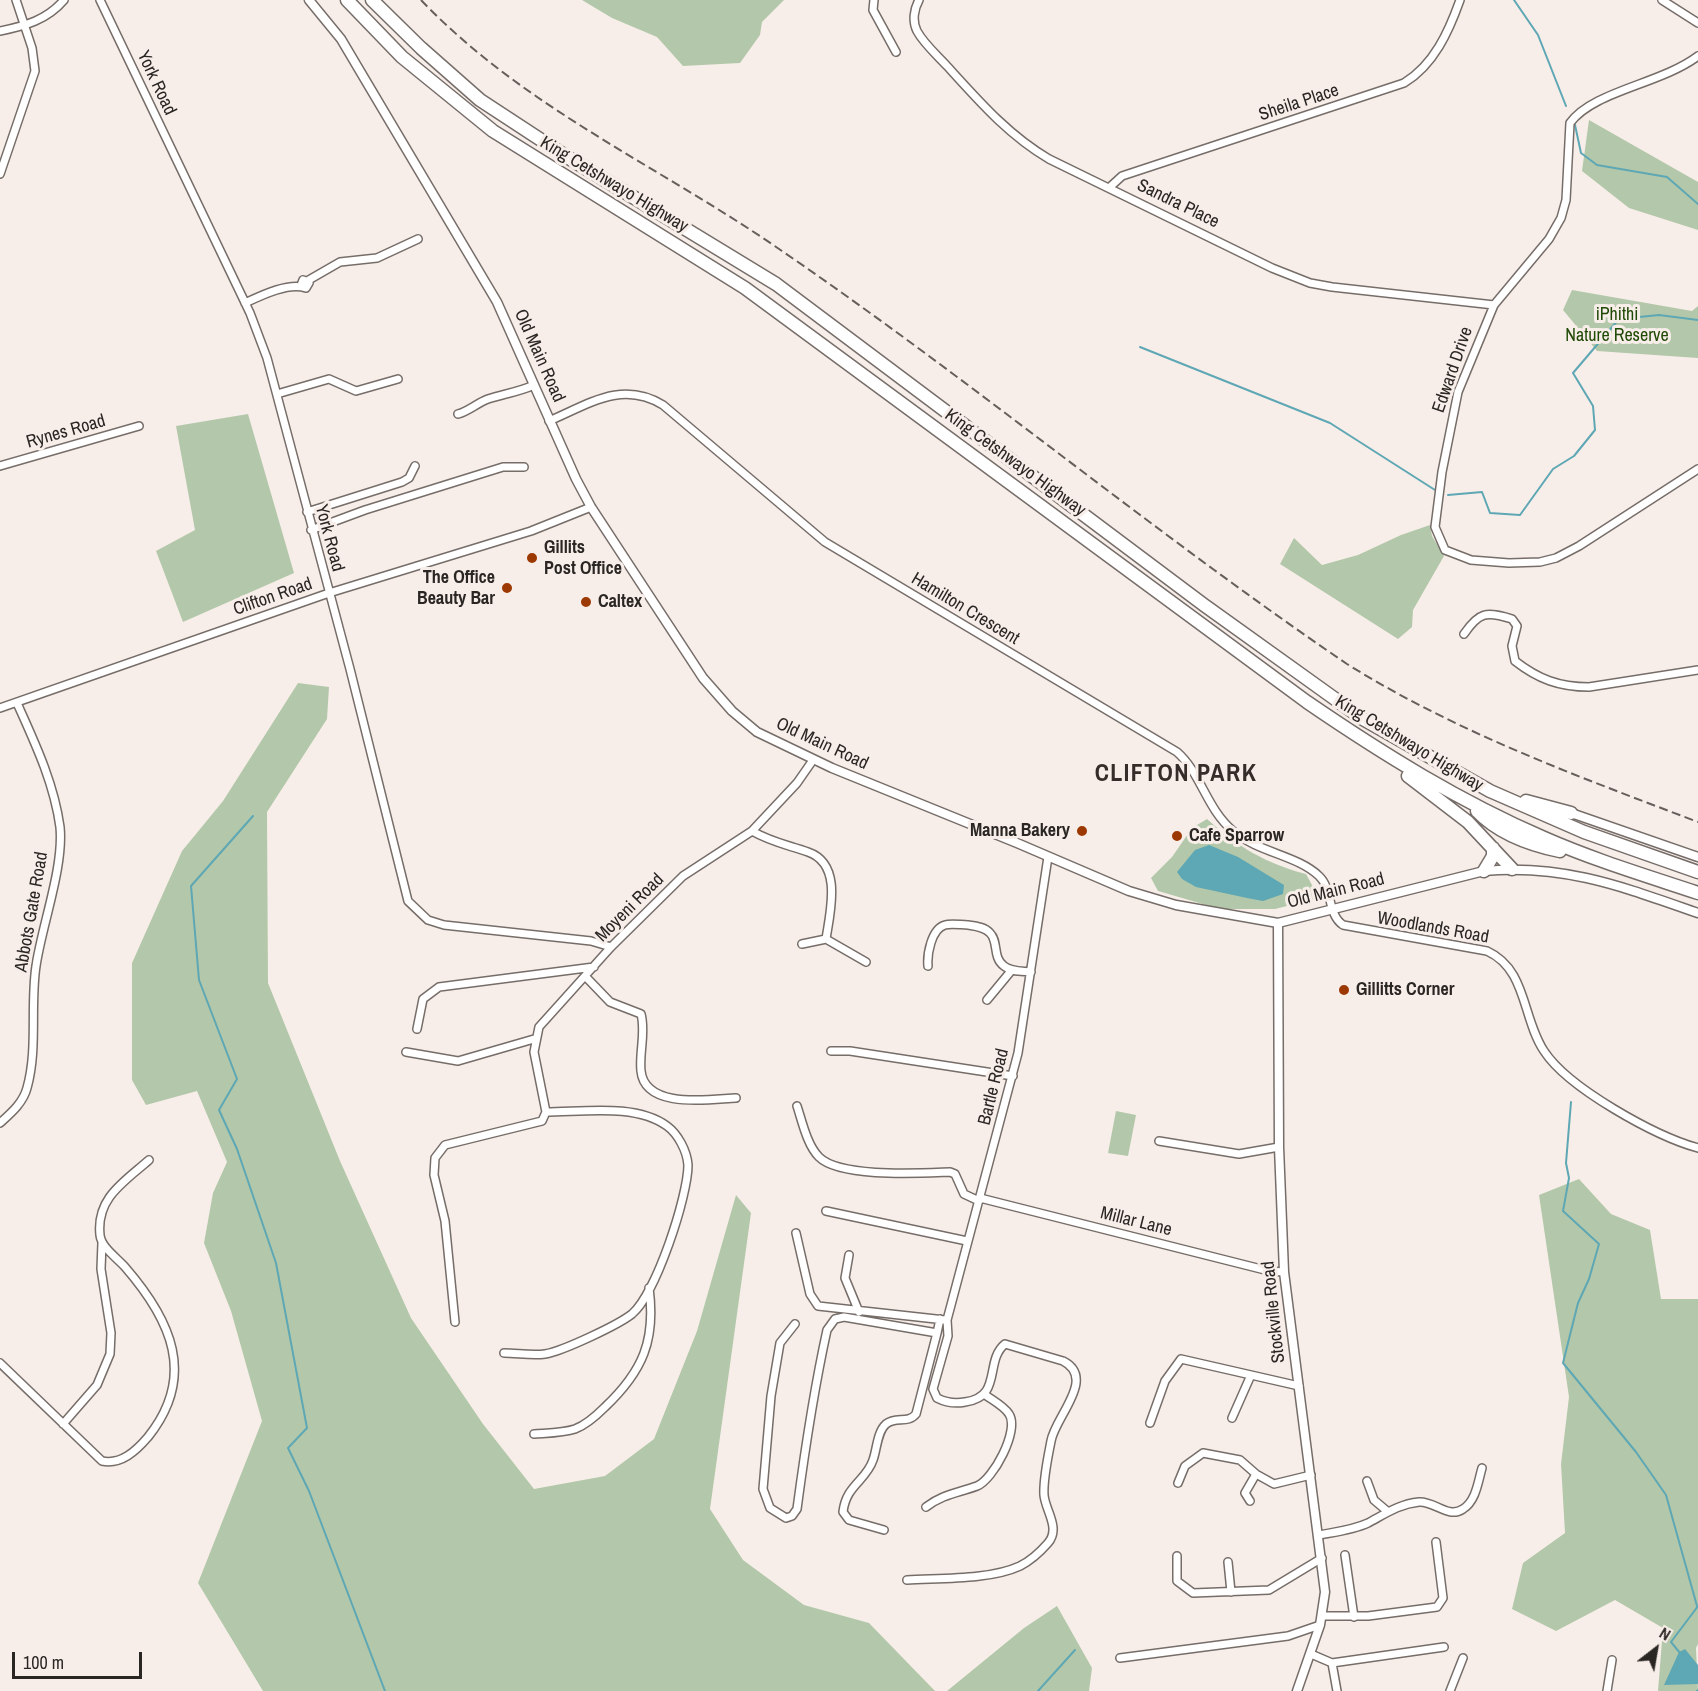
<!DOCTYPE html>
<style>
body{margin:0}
#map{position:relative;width:1698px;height:1691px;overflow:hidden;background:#f8eee9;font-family:"Archivo Narrow",sans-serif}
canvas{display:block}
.north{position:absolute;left:1626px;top:1619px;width:60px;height:60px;-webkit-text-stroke:4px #f8eee9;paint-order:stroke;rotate:31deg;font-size:16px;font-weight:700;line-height:24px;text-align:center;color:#2a2624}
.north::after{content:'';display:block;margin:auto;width:21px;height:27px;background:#2a2624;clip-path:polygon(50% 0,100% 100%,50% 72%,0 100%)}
.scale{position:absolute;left:12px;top:1652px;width:130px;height:27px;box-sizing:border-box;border:3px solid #2a2624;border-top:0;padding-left:8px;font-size:18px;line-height:21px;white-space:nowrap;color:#2a2624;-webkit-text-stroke:4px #f8eee9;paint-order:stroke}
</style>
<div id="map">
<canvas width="1698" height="1691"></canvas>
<div class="north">N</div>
<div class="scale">100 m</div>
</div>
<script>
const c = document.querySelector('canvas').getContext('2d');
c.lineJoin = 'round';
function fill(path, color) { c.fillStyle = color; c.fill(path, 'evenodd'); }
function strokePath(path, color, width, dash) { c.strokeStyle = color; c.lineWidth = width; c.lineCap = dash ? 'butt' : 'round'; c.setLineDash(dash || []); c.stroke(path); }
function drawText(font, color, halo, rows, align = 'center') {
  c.font = font + ' "Archivo Narrow",sans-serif'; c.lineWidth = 6; c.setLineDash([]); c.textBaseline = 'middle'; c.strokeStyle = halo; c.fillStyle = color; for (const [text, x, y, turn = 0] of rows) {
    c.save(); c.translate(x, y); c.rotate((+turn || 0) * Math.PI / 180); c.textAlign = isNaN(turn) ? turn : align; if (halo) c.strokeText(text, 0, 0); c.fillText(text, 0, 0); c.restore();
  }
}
const green = new Path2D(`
 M582,0H784L762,22L760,35L740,63L683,66L657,37L612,18Z
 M1589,120L1698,182V230L1629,208L1582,171Z
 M1572,290L1692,311L1698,306V358L1597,351L1563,310Z
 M248,414L294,573L183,622L156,551L195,530L176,426Z
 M1430,525L1432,536L1444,556L1413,610L1412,627L1398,639L1280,564L1294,538L1322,565L1358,555L1401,535Z
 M298,683L329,687L327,719L267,812L268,983L340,1161L411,1318L483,1424L534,1489L605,1476L654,1439L697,1331L736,1195L751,1213L710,1509L743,1560L804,1605L869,1623L935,1691H263L198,1583L262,1421L231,1311L204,1243L213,1193L227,1162L197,1091L146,1105L132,1080V963L182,851L223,801Z
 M1207,819C1238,847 1265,863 1306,874L1319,898L1275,909H1220L1158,891L1151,878L1172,857L1192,828Z
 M1116,1111L1136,1115L1128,1156L1108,1153Z
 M1579,1179L1611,1214L1650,1230L1661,1299H1698V1644L1696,1648L1698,1691H1658L1663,1628L1615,1600L1556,1631L1512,1609L1523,1563L1565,1533L1561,1464L1569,1397L1539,1195Z
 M1057,1606L1092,1668L1089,1691H947L1024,1628Z`);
const water = new Path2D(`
 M1209,845L1238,857L1284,885L1283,894L1263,901L1247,898L1196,887L1182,879L1177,872L1195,850Z
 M1685,1649L1698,1665V1684L1664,1685L1679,1652Z`);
const stream = new Path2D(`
 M1514,0L1538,35L1566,106
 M1575,125L1581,153L1597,165L1667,177L1698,204
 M1140,347L1330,423L1435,490
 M1448,495L1482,492L1490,513L1520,515L1553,469L1574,456L1595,430L1593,406L1573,373L1619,319L1659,315L1698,320
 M253,816L191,886L199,980L237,1079L219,1110L237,1149L276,1263L307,1428L288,1448L309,1491L385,1691
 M1571,1102L1566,1163L1569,1178L1563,1211L1599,1244L1589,1279L1578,1303L1563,1363L1636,1452L1666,1495L1697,1606
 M1680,1653L1671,1642L1698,1606
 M1038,1691L1075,1650
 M1697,1691L1698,1690`);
const minor = new Path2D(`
 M100,0L250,313L267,358L350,669L408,901L428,920L444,925L591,941L611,947
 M874,0L873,10L896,52
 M919,0C914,9 912,21 917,31C924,44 937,55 947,66C978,100 1008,135 1049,159L1272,268L1310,283L1332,287L1494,305
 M1662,0L1698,23
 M0,31C25,26 47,20 64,0
 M1698,56C1661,84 1593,91 1570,123L1566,200L1561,218L1549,239L1494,305L1458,392L1442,472L1435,527L1445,550L1471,560L1509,563L1540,562L1556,558L1579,546L1698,469
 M0,174L35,71L32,48L16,0
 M1110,187L1122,176L1404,83C1434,65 1449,31 1460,0
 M307,281L340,262L377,258L418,239
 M245,303C262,295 289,282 306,288L309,283L303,280L301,285
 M277,394L329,379L356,391L398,379
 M458,414C469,411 477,403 488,399C503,394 519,392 534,385
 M549,421C589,404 622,380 663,405L825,542L1177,752C1201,773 1206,808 1233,831C1259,853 1297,855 1319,876C1333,889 1327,914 1343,925L1487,951C1527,969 1522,1018 1544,1051C1568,1088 1655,1136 1698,1148
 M0,466L139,426
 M307,512L402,482L409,478L415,466
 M311,530L365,510L503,467H524
 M1464,634C1479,612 1486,611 1512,619L1517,626L1512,646L1515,661C1538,679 1559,687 1589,687L1698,670
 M0,708L329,593L531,531L591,507
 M752,831C771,842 788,845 808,852C843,864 830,912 826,939L866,962
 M802,944L826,939
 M928,966C927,955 931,929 945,925C951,923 961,925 968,925C975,926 985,927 990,933C999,942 992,957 1004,966C1011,972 1022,971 1031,972
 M585,976L610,1002L641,1014C646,1032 639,1053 641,1071C645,1110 711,1099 736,1098
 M987,1000L1011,971
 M417,1029L423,999L439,987L594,967
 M831,1051H850L1013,1076
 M406,1052L458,1061L534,1039
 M797,1106C802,1121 807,1145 819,1157C840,1178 921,1173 950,1172L955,1174L964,1194L979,1201
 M0,1123C11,1113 23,1103 27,1088C38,1049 30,1006 36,966C42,925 64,867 60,827C54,783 35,743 17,703
 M1159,1141L1239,1154L1279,1147
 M980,1198L1269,1271L1284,1272
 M826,1211L967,1241
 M796,1233L810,1294L818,1306L945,1320
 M849,1255L845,1278L859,1312
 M455,1322L445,1221L434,1175L435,1158L445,1145L542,1121L546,1112L534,1052L539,1027L611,947L683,876L752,831L797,783L813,760
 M795,1324L780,1343L771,1396L763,1489L770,1508L786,1518L792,1516L797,1509C805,1449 814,1389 827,1330L835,1319L844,1317L937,1333L940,1319
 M504,1353C517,1353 532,1356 545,1354C563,1351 618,1325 632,1314C656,1294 688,1196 688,1165C687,1151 678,1134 667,1126C636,1103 582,1112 546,1112
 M0,1363L102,1461C121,1465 136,1451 148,1437C197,1376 171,1320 125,1267C117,1258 101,1247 100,1235C96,1198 124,1182 149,1160
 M1232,1418L1251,1375L1299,1386
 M1150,1423L1165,1381L1181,1359L1251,1375
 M63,1424L97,1385L110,1354L111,1333L101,1269L102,1243
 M534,1434C547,1433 563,1433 575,1429C586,1425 597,1415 605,1407C643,1371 656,1340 649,1288
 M1367,1481L1374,1500L1387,1511
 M1178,1483L1185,1466L1203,1453L1240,1460L1256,1474L1274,1484L1311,1475
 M1250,1501L1245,1493L1256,1474
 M926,1507C943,1494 958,1493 977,1486C993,1480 1020,1430 1009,1414C1004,1406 992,1400 984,1394
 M884,1530L849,1520L843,1512C846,1485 866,1481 873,1460C877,1449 877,1432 886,1424C896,1416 908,1424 916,1414L937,1333
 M1319,1535C1335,1532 1353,1530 1368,1523C1385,1514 1399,1504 1419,1502C1435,1501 1448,1519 1463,1509C1476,1501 1478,1482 1482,1468
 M1345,1555L1354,1617
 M1177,1556V1581L1193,1593L1269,1590L1322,1558
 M1228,1562L1231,1592
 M907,1580C940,1578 990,1580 1020,1566C1030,1561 1041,1551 1048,1543C1061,1528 1045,1510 1044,1495C1043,1479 1048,1457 1051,1441C1055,1417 1097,1378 1063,1361L1005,1344C984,1361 1003,1397 965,1402C955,1404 945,1402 937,1398L933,1389L948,1336L947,1320L1018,1053L1048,857
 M1322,1616H1368L1437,1607L1443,1598L1436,1542
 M1311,1654L1332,1663L1444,1647
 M1120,1658L1288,1636L1320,1625
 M1332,1663L1337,1691
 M1450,1691L1463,1658
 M1607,1691L1612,1660`);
const tertiary = new Path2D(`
 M309,0L341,39L357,66L497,302L576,479L591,507L703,678L732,711L757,732L832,768L1017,843L1129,891L1176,905L1278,923L1484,871C1565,864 1623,887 1698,913
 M1571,813L1698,857
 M1278,923L1279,1147L1284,1272L1325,1592L1320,1625L1297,1691`);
const motorway = new Path2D(`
 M347,0L402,57L493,131L745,288L1307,702C1383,754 1459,801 1544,838C1594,860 1647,876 1698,893
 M372,0L421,48L480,100L564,155L776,284L1204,605L1363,719L1490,791L1584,832L1698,872
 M1408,776L1468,822L1512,869
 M1526,801L1571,813
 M1477,811C1498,833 1531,845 1560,851
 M1484,871L1493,856V848`);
const rail = new Path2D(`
 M421,0C524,108 661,167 782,251C975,383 1154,533 1347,664C1458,733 1577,776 1698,822`);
const markers = [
 [532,558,6,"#9c3802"],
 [507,588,6,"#9c3802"],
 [586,602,6,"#9c3802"],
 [1082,831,6,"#9c3802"],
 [1177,836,6,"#9c3802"],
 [1344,990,6,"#9c3802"]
];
const streetNames = [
 ["York Road",156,83,65],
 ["Sheila Place",1299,103,-18],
 ["King Cetshwayo Highway",614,185,31],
 ["Sandra Place",1178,204,26],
 ["Old Main Road",539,356,66],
 ["Edward Drive",1453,370,-71],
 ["Rynes Road",66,432,-16],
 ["King Cetshwayo Highway",1015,463,36],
 ["York Road",329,538,75],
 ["Clifton Road",273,597,-19],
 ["Hamilton Crescent",965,609,31],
 ["Old Main Road",822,744,25],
 ["King Cetshwayo Highway",1409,744,31],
 ["Old Main Road",1336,891,-14],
 ["Moyeni Road",630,908,-45],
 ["Abbots Gate Road",32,912,-80],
 ["Woodlands Road",1433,928,10],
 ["Bartle Road",994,1087,-76],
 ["Millar Lane",1136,1222,14],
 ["Stockville Road",1274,1312,-96]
];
const parkNames = [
 ["iPhithi",1617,315],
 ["Nature Reserve",1617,336]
];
const poiNames = [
 ["Gillits",544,548],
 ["Post Office",544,569],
 ["The Office",495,578,"right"],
 ["Beauty Bar",495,599,"right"],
 ["Caltex",598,602],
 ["Manna Bakery",1070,831,"right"],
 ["Cafe Sparrow",1189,836],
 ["Gillitts Corner",1356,990]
];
const districtNames = [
 ["CLIFTON PARK",1176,775]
];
fill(green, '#b3c8aa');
fill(water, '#5ea7b4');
strokePath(stream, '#5ea7b4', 2);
strokePath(minor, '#766d69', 10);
strokePath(tertiary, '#766d69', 11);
strokePath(motorway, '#766d69', 15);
strokePath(minor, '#fff', 7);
strokePath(tertiary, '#fff', 8);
strokePath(motorway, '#fff', 12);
strokePath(rail, '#655f5c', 2, [9, 4.5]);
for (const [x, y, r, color] of markers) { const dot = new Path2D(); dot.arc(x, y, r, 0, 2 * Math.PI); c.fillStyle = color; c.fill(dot); strokePath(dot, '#f8eee9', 2); }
drawText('18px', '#2a2624', '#f8eee9', streetNames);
drawText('18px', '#1f4905', '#f8eee9', parkNames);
drawText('bold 18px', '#2a2624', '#f8eee9', poiNames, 'left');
c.letterSpacing = '1.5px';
drawText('bold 24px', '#352d29', '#f8eee9', districtNames);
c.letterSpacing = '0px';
</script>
